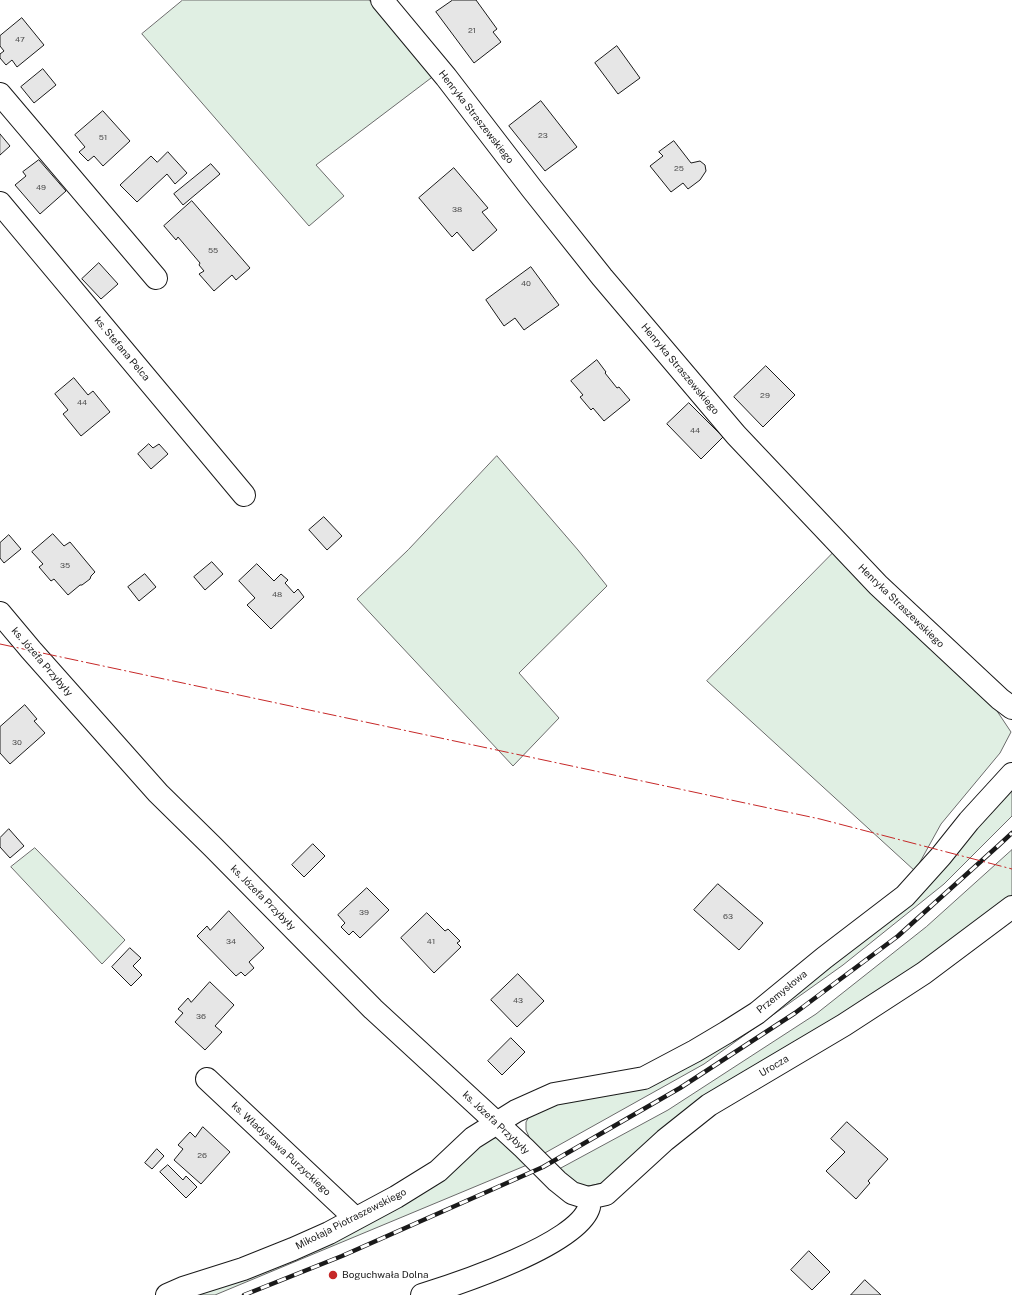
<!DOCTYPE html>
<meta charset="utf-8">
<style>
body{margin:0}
canvas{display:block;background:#fff}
</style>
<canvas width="1012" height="1295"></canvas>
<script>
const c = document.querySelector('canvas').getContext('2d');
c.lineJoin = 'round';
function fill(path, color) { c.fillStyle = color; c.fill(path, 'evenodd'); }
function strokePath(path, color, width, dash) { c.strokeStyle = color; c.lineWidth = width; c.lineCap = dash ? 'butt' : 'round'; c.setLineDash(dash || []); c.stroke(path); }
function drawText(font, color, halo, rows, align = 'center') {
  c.font = font + ' "Public Sans",sans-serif'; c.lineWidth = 3; c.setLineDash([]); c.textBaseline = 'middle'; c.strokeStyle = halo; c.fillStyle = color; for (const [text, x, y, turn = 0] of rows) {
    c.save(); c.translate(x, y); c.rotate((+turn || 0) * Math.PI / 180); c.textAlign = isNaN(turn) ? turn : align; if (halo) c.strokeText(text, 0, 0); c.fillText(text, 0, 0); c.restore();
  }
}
const green = new Path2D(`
 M183,0H369L435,75L316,165L344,196L309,226L142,34Z
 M497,456L578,550L607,586L519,673L559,718L513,766L357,599L408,550Z
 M836,550L995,708L1011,732L1000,753L941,824L915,871L707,681Z
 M1012,785V816L944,884L843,965L704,1064L543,1154L531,1141L526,1130V1122L530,1115L539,1107L607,1090L754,1019Z
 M35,848L125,940L102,964L11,867Z
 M1012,850V897L992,913L602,1183C577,1189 575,1189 559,1169L668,1110L816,1014L926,927Z
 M499,1137L527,1165L215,1295H181L192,1291L486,1141Z`);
const building = new Path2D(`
 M453,0H476L497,29L493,32L501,42L474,63L436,12Z
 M22,18L44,45L17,67L12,60L6,65L0,58V54L4,51L0,46V36Z
 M617,46L640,78L618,94L595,63Z
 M43,69L56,85L34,103L21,87Z
 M541,101L577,147L545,171L509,126Z
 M103,111L130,141L103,166L94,156L88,161L79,152L85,147L75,135Z
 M0,134L10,146L0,155Z
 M674,141L691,163L700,161L705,165L706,171L700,180L688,189L683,183L671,192L650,166L663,156L659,152Z
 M168,152L187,173L175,184L167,174L137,202L120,185L151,156L157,162Z
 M39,160L66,191L40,214L15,185L26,176L23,172Z
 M211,164L220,174L183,205L174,194Z
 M454,168L488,208L482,212L497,230L473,251L457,232L452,237L419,198Z
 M192,201L250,268L236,280L232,275L214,291L199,274L204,271L199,265L200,263L178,237L176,240L164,226Z
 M99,263L118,284L101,299L82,279Z
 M531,267L559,305L524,330L515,318L504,326L486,300Z
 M597,360L606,372L605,373L617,388L619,387L630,400L604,421L593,408L591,410L580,397L583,395L571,381Z
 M766,366L795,395L763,427L734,397Z
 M74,378L88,395L93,391L110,412L81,436L63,414L68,410L55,394Z
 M689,403L723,437L701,459L667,424Z
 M149,444L153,448L159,444L168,454L151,469L138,454Z
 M324,517L342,536L327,550L309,530Z
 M53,534L64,546L70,542L95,572L91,576L90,579L82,585H80L68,595L54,579L51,581L39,567L43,564L32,552Z
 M9,535L21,549L4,563L0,558V543Z
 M212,562L223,574L205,590L194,577Z
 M257,564L274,581L281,574L288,580L285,583L294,593L298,589L304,597L271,629L247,605L255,598L239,581Z
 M145,574L156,587L139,601L128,587Z
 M25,705L37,719L34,721L45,733L10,764L0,753V727Z
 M9,829L24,846L10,858L0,847V838Z
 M313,844L325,856L304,877L292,865Z
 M718,884L763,923L739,950L694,910Z
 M367,888L389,910L360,938L353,931L349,935L341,927L345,923L338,915Z
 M229,911L264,948L249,962L254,968L245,976L241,972L236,976L197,936L207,926L210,930Z
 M427,913L445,931L448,929L460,941L457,943L461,947L434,973L401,938Z
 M130,948L141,958L133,966L142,975L131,986L112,967Z
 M518,974L544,1001L517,1027L491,1000Z
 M210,982L234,1005L215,1026L222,1032L205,1050L175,1022L183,1013L178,1009L188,998L191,1002Z
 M511,1038L525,1052L502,1075L488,1061Z
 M847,1122L888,1159L868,1181L870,1183L856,1199L826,1171L845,1152L831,1139Z
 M203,1127L230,1152L201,1184L174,1160L183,1149L178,1145L190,1132L195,1137Z
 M157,1149L164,1156L152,1169L145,1163Z
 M168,1165L183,1180L186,1176L197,1187L186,1198L160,1172Z
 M809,1251L830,1272L812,1290L791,1270Z
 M865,1280L881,1295H851Z`);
const minor = new Path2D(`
 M382,0L446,77L532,189L602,277L736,435L878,585L1000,699L1012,708
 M0,94L156,278
 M0,203L244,495
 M0,613L31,650L158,793L213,847L373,1009L524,1148L557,1181L572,1193L588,1198L606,1194L665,1140L709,1105L844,1025L924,973L1012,907
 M207,1079L355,1218
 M167,1295L183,1288L243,1269L293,1249L329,1233L396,1197L438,1171L473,1138L516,1111L554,1094L644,1078L695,1051L727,1032L757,1013L824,958L905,896L941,856L969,821L1012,774
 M422,1295C457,1284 579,1244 589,1207C589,1204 588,1200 588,1198`);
const rail = new Path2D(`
 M244,1295L342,1256L543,1167L680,1088L795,1013L898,936L999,845L1012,833`);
const power = new Path2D(`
 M0,644L820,819L1012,869`);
const markers = [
 [333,1275,5,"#c62828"]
];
const numberNames = [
 ["21",472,31],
 ["47",20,40],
 ["23",543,136],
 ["51",103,138],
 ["25",679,169],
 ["49",41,188],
 ["38",457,210],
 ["55",213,251],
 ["40",526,284],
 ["29",765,396],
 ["44",82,403],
 ["44",695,431],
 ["35",65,566],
 ["48",277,595],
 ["30",17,743],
 ["39",364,913],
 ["63",728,917],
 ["34",231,942],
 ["41",431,942],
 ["43",518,1001],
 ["36",201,1017],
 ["26",202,1156]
];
const streetNames = [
 ["Henryka Straszewskiego",476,117,52],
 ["ks. Stefana Pelca",122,349,50],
 ["Henryka Straszewskiego",680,369,50],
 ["Henryka Straszewskiego",901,606,44],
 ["ks. Józefa Przybyły",42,662,49],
 ["ks. Józefa Przybyły",263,898,45],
 ["Przemysłowa",782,992,-39],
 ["Urocza",774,1066,-31],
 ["ks. Józefa Przybyły",496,1123,43],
 ["ks. Władysława Purzyckiego",281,1149,43],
 ["Mikołaja Piotraszewskiego",351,1219,-27]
];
const poiNames = [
 ["Boguchwała Dolna",342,1275]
];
fill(green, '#e0efe3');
strokePath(green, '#6a6a6a', 1);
fill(building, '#e6e6e6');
strokePath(building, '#1a1a1a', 1);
strokePath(minor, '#1a1a1a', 24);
strokePath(minor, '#fff', 22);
strokePath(rail, '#1a1a1a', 4.5);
strokePath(rail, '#fff', 3, [9]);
strokePath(power, '#c62828', 1, [14, 3, 2, 3]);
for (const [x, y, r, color] of markers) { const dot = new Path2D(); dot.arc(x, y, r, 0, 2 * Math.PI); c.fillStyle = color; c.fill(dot); strokePath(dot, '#fff', 1.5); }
drawText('8px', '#4d4d4d', null, numberNames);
drawText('10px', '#1a1a1a', '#fff', streetNames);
drawText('10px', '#1a1a1a', '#fff', poiNames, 'left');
</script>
